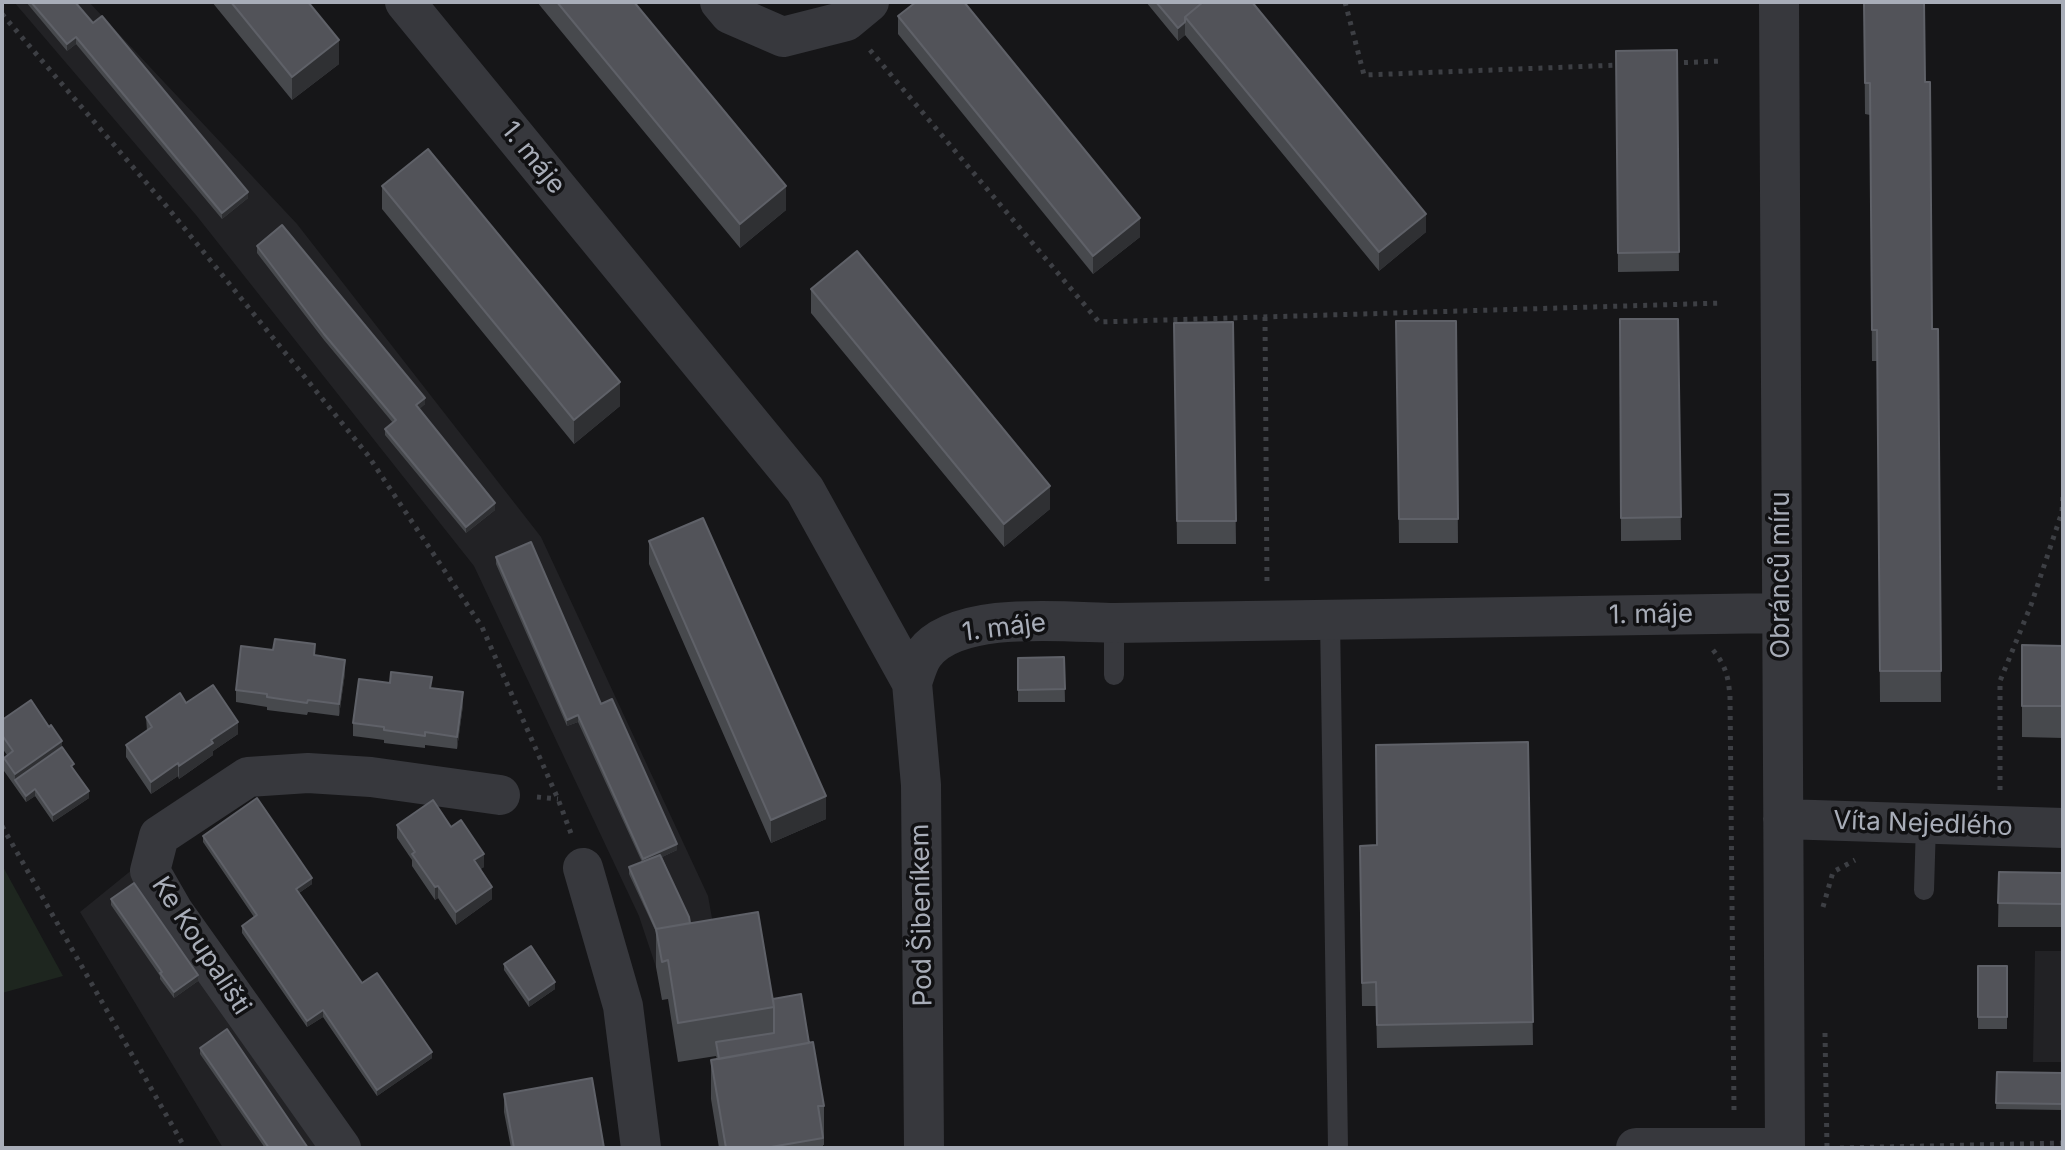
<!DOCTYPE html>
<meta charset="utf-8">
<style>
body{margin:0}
#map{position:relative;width:2065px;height:1150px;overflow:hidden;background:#161618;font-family:Inter,sans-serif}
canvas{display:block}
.frame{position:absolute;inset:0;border:4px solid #a8adb8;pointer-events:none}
</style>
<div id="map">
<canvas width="2065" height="1150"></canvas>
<div class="frame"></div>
</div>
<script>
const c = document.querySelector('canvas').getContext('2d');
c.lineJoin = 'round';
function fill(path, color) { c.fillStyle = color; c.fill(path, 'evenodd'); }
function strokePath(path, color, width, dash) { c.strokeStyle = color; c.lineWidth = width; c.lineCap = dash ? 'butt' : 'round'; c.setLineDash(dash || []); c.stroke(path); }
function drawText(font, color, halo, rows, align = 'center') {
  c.font = font + ' Inter,sans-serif'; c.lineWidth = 7; c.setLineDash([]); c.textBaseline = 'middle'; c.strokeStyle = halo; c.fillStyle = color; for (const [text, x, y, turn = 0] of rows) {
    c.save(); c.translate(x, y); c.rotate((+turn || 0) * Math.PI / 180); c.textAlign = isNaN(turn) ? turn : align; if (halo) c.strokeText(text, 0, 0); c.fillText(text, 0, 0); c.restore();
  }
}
const built = new Path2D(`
 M14,2H89L297,224L541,537L708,896L719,957L656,967L639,916L474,566L196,215Z
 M133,869L319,1148H223L80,912Z
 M2035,951H2063V1062H2033Z`);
const green = new Path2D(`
 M2,865L63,976L2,993Z`);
const path = new Path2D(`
 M1345,2L1364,75L1620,65
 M2,14L168,208L367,454L482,627L558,799L572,836
 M870,50L1099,322L1723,303
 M1674,63L1721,61
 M1265,317L1267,585
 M1713,650C1726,666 1728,676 1730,696L1734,1111
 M2000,790V681L2031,605L2062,512L2063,496
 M537,797L558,799
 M2,826L185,1148
 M1823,907L1833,872L1855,860
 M1825,1033L1827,1148
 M1840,1148L2063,1143`);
const lane = new Path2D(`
 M1330,619L1338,1148
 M1114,623V675
 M1924,890L1926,824`);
const street = new Path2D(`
 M405,2L805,490L912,683L921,785L924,1148
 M720,2L730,14L783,37L846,21L869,2
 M1779,2L1785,1148
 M912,683C915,674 918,662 924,654C957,610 1063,622 1114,623L1781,613
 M1783,819L2063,828
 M583,868L623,1006L641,1148
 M341,1148L173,911L150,871L159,836L248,777L308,773L371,777L500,795
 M1636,1148H1785`);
const wall = new Path2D(`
 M26,2H75L248,198L222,219L76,44L67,51Z
 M212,2H308L339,64L292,100Z
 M537,2H634L786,210L740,248Z
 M1146,2H1252L1426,232L1379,271L1185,35L1178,41Z
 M1864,2L1925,82L1932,329H1938L1941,702H1880L1877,361H1872L1870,115L1865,114Z
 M898,16L1140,237L1093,274L898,34Z
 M1677,50L1679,271L1618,272L1616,51Z
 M382,186L620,406L574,444L382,209Z
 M257,246L425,404L419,409L495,510L466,533L385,435V429L393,423L324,340L257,253Z
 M811,289L1050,509L1004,547L811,313Z
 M1620,319H1678L1681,540L1621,541Z
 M1396,321H1456L1458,543H1399Z
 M1233,322L1236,544H1177L1174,323Z
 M649,541L826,819L771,843L649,564Z
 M496,557L601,704L677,850L662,857L690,923L773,999L809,1043L824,1106V1145H823V1148H719L711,1099V1060L717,1059L716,1056L678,1062L668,999L662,1000L656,967V932L629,874V867L642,862L578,722L567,726L496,564Z
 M2022,645L2063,646V738L2022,737Z
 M315,656L345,673L339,716L308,712L307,715L267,710V707L236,702V690Z
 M1064,657L1065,702H1018V658Z
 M432,689L463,705L457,749L425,745V748L384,743V740L353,736V723Z
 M186,703L238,734L213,751V755L179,779L178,776L151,794L126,757V745L147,731L146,717Z
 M2,720L62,747L89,798L53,822L35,796L26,802L4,771V758L7,755L2,748Z
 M1528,742L1533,1045L1377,1048L1376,1006H1362L1360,869L1377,845Z
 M397,825L484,867L480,869L492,899L456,925L438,898L435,900L412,866V860L397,838Z
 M203,836L312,884L299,893L362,983L432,1058L377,1096L323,1017L307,1027L242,933V926L254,917L203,842Z
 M1999,872L2063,873V927H1998Z
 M111,899L198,981L174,998L160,979V976L111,905Z
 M504,964L555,989L529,1007L504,970Z
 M1978,966H2007V1029H1978Z
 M200,1048L308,1148H265L200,1054Z
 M1997,1072L2063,1073V1110L1996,1109Z
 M504,1094L604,1148H511L504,1112Z`);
const shadedWall = new Path2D(`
 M1185,22V35L1178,41V28Z
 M76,37V44L67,51V44Z
 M339,40V64L292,100V77Z
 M786,186V210L740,248V224Z
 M248,192V198L222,219V213Z
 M1426,214V232L1379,271V252Z
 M1140,218V237L1093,274V256Z
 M620,382V406L574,444V420Z
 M425,398V404L416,412V405Z
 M1050,486V509L1004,547V524Z
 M495,503V510L466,533V527Z
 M345,660V673L339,716V704Z
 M463,692V705L457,749V737Z
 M578,715V722L567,726V720Z
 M238,722V734L213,751V755L179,779V766L211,740Z
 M62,741V754L15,780V774Z
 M178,763V776L151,794V782Z
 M35,789V796L26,802V796Z
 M89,791V798L53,822V815Z
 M826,796V819L771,843V820Z
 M677,844V850L643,866V859Z
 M484,854V867L474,873V860Z
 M312,878V884L296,895V889Z
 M438,886V898L435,900V887Z
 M492,887V899L456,925V912Z
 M198,975V981L174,998V992Z
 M555,982V989L529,1007V1000Z
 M323,1010V1017L307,1027V1021Z
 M432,1052V1058L377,1096V1090Z`);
const building = new Path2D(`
 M31,2H75L93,23L102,16L248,192L222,213L76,37L67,44Z
 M231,2H308L339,40L292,77Z
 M557,2H634L786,186L740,224Z
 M916,2H964L1140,218L1093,256L898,16Z
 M1156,2H1203L1185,17V22L1178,28Z
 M1203,2H1252L1426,214L1379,252L1185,17Z
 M1864,2H1924L1925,82H1930L1932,329H1938L1941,671H1880L1877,330H1872L1870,83H1865Z
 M1677,50L1679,252L1618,253L1616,51Z
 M428,149L620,382L574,420L382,186Z
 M282,225L425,398L416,405L495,503L466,527L385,429L396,420L324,334L257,246Z
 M857,251L1050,486L1004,524L811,289Z
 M1620,319H1678L1681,517L1621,518Z
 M1396,321H1456L1458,519H1399Z
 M1233,322L1236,521H1177L1174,323Z
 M703,518L826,796L771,820L649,541Z
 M531,542L601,704L612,699L677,844L643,859L578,715L567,720L496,557Z
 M275,639L315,644L314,655L345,660L339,704L308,700L307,703L267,697V694L236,690L241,646L273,650Z
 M2022,645L2063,646V706H2022Z
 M1064,657L1065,689L1018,690V658Z
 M391,672L432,677L430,688L463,692L457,737L425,732V736L405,733L384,730V727L353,723L359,679L390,683Z
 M213,685L238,722L211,740L213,743L179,766L178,763L151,782L126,745L152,727L146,717L180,693L186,703Z
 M31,700L49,727L51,725L62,741L15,774L4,758L13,751L2,735V720Z
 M1528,742L1533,1022L1377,1025L1376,982L1362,983L1360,846L1377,845L1376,745Z
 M62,747L74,764L71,766L89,791L53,815L35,789L26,796L15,780Z
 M257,798L312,878L296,889L362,983L377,973L432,1052L377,1090L323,1010L307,1021L242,926L257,915L203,836Z
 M433,800L451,827L461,820L484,854L474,860L492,887L456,912L438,886L435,887L412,854L415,852L397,825Z
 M660,855L689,917L690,923L656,929L629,867Z
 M1999,872L2063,873V904L1998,903Z
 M134,883L198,975L174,992L160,973L162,972L111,899Z
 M758,912L774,1007L678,1023L668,960L662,962L656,929Z
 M531,946L555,982L529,1000L504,964Z
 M1978,966H2007V1017H1978Z
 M801,994L809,1043L719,1059L716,1042L774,1033V1007L773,999Z
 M227,1029L308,1148H269L200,1048Z
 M813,1042L824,1106H818L823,1138L765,1148H726L711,1060Z
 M1997,1072L2063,1073V1104L1996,1103Z
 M592,1078L604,1148H514L504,1094Z`);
const streetNames = [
 ["1. máje",533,158,51],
 ["Obránců míru",1781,575,-90],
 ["1. máje",1651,615,-1],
 ["1. máje",1004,628,-7],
 ["Víta Nejedlého",1923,824,2],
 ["Pod Šibeníkem",922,915,-91],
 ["Ke Koupališti",201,946,57]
];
fill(built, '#222225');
fill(green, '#1e261f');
strokePath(path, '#3d3f44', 5, [4, 6]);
strokePath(lane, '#37383d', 20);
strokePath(street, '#37383d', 40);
fill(wall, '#47494d');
fill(shadedWall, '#2f3033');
fill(building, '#525359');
strokePath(building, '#5f6168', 2);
drawText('26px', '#a8adb8', '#111113', streetNames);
</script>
